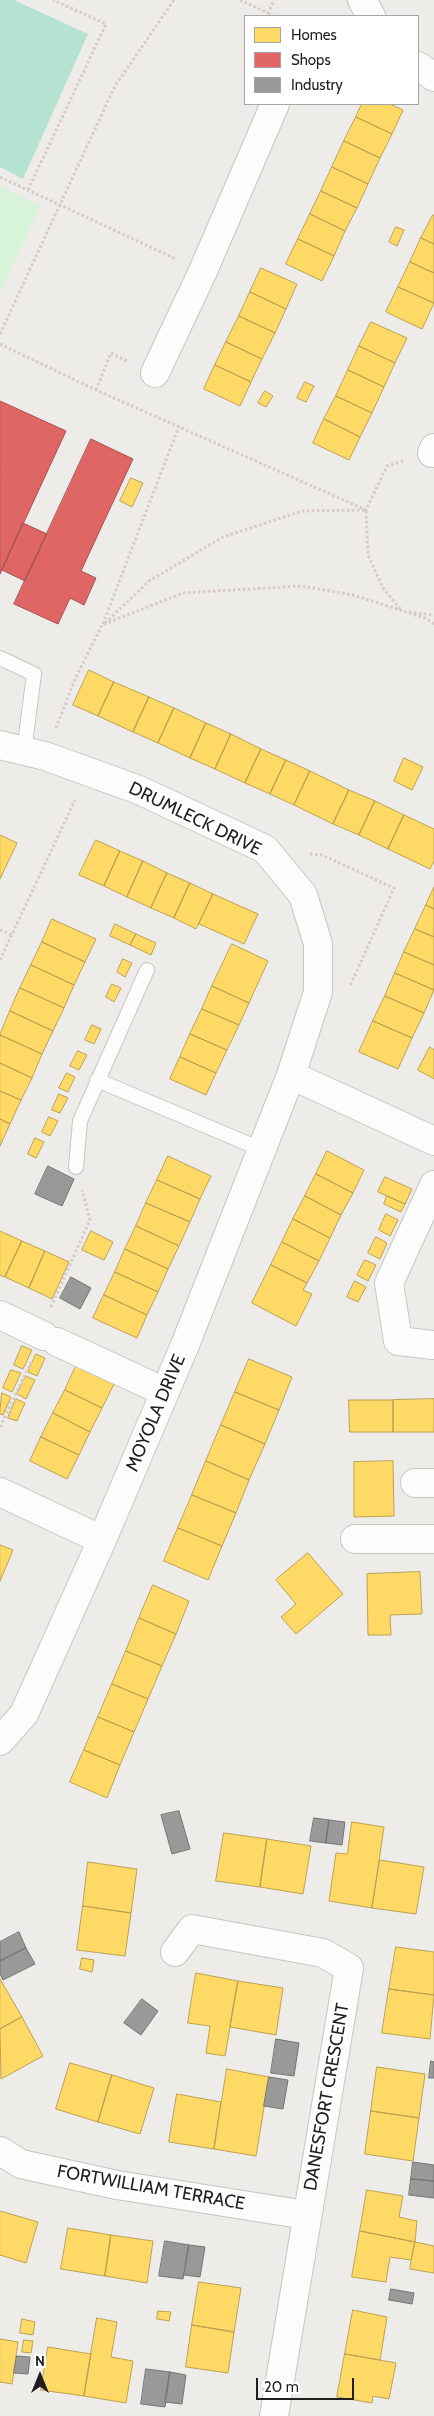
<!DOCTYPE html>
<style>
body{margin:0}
#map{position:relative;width:434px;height:2416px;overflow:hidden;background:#eeece8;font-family:Cabin,sans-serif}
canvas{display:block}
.legend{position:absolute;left:244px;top:15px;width:175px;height:90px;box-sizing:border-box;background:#fff;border:1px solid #a5a5a5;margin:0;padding:6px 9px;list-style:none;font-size:15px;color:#1f1f1f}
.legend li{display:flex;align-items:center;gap:10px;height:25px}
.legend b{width:25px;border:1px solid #a5a5a5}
.north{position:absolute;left:15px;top:2351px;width:50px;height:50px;-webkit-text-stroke:4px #fff;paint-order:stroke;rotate:0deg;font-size:14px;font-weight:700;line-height:20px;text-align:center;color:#1f1f1f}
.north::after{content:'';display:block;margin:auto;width:18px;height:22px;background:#1f1f1f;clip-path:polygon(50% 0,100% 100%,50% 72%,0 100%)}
.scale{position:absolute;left:256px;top:2378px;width:98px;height:22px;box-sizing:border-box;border:2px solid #1f1f1f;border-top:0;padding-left:6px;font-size:15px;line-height:18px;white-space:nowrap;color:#1f1f1f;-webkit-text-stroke:4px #fff;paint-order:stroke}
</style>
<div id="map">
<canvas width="434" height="2416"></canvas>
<ul class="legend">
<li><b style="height:14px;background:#ffd966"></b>Homes</li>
<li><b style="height:14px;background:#e06666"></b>Shops</li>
<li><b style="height:14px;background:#999"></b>Industry</li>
</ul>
<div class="north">N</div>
<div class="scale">20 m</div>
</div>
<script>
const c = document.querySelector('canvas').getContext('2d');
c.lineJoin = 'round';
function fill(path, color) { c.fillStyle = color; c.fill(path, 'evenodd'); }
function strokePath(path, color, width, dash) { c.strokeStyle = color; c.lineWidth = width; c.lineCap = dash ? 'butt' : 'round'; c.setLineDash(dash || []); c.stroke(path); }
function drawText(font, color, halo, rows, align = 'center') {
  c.font = font + ' Cabin,sans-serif'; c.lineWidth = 5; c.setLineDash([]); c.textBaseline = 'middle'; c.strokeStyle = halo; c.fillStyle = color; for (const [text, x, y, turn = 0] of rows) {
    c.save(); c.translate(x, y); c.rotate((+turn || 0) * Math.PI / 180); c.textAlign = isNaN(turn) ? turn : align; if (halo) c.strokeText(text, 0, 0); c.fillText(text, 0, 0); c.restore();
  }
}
const park = new Path2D(`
 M0,186L40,206L0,293Z`);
const pitch = new Path2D(`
 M0,0H14L88,34L23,179L0,167Z`);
const homes = new Path2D(`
 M362,104H390L403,110L392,134L356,117Z
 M356,117L392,134L380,158L344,141Z
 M344,141L380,158L368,184L332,167Z
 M332,167L368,184L357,208L321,191Z
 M321,191L357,208L345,231L310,214Z
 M310,214L345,231L334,256L298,239Z
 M433,215H434V244L421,238Z
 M396,227L404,230L397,246L389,242Z
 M421,238L434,244V273L410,262Z
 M298,239L334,256L322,281L286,264Z
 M410,262L434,273V303L398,287Z
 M261,268L297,284L286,309L250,292Z
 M398,287L434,303L422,329L386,312Z
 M250,292L286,309L275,333L239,316Z
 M239,316L275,333L262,359L226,342Z
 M371,322L407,338L395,363L359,346Z
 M226,342L262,359L251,382L215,365Z
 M359,346L395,363L384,387L348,370Z
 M215,365L251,382L240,406L204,389Z
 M348,370L384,387L372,413L336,396Z
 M305,382L314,386L306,402L297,398Z
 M265,391L273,396L266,407L258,403Z
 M336,396L372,413L360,437L324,419Z
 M324,419L360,437L349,460L313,443Z
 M131,478L143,483L132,507L120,501Z
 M89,670L114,682L98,716L73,705Z
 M114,682L149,697L133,732L98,716Z
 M149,697L174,708L158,743L133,732Z
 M174,708L206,723L190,758L158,743Z
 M206,723L231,734L215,769L190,758Z
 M231,734L261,749L245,783L215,769Z
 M261,749L286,760L270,794L245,783Z
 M404,758L423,767L412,790L394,781Z
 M286,760L310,771L294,805L270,794Z
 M310,771L349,790L333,824L294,805Z
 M349,790L375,801L359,835L333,824Z
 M375,801L404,815L388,849L359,835Z
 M404,815L434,829V861L430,869L388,849Z
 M0,835L17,843L0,879Z
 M96,840L120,851L104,886L79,875Z
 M120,851L143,861L127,897L104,886Z
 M143,861L167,873L151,908L127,897Z
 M167,873L190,883L174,918L151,908Z
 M190,883L213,894L196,929L174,918Z
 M434,887V909L426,905Z
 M213,894L258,914L244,944L199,924Z
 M426,905L434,909V937L415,929Z
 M52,919L96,939L85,962L42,942Z
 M115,924L136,934L130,945L110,936Z
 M415,929L434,937V965L404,952Z
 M136,934L156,943L151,955L130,945Z
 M42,942L85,962L74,985L31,965Z
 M232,944L268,961L249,1003L212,986Z
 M404,952L434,965V990L395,973Z
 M123,959L132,963L125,977L117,972Z
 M31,965L74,985L64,1008L20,988Z
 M395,973L434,990L424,1013L385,996Z
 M112,984L121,988L114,1002L106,997Z
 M212,986L249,1003L239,1025L202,1009Z
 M20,988L64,1008L53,1031L10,1011Z
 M385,996L424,1013L412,1038L373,1021Z
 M202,1009L239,1025L227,1050L190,1034Z
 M10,1011L53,1031L42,1054L0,1035Z
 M373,1021L412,1038L398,1069L359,1052Z
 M92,1025L101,1029L94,1044L85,1040Z
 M190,1034L227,1050L216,1073L180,1057Z
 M0,1035L42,1054L32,1078L0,1063Z
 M430,1047L434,1050V1079L418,1070Z
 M78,1051L87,1055L79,1070L70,1066Z
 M180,1057L216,1073L206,1095L170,1079Z
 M0,1063L32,1078L21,1100L0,1091Z
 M67,1073L75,1077L68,1092L59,1088Z
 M0,1091L21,1100L10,1124L0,1119Z
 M59,1094L68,1098L60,1113L52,1110Z
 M49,1117L58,1121L50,1136L42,1132Z
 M0,1119L10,1124L0,1146Z
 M35,1138L44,1142L36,1158L28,1154Z
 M327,1151L364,1170L353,1193L316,1174Z
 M168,1156L211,1176L200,1199L157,1180Z
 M316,1174L353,1193L341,1215L305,1196Z
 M385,1177L412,1189L405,1204L378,1192Z
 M157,1180L200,1199L190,1222L146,1203Z
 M305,1196L341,1215L330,1238L293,1219Z
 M387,1196L405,1204L401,1212L384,1204Z
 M146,1203L190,1222L179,1246L136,1226Z
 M386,1214L398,1220L390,1236L379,1230Z
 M293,1219L330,1238L319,1261L282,1242Z
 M136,1226L179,1246L168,1269L125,1249Z
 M0,1231L22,1241L5,1277L0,1275Z
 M91,1231L113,1242L104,1260L82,1250Z
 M376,1237L387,1243L380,1259L368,1253Z
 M22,1241L45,1251L29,1288L5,1277Z
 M282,1242L319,1261L307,1283L271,1265Z
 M125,1249L168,1269L158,1292L115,1272Z
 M45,1251L69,1262L52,1299L29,1288Z
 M365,1260L376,1265L368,1281L357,1275Z
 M271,1265L307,1283L303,1290L312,1294L296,1326L252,1303Z
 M115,1272L158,1292L147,1315L104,1295Z
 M355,1281L366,1287L358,1302L347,1297Z
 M104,1295L147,1315L137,1338L93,1318Z
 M22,1346L32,1350L23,1369L14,1365Z
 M36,1354L45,1358L37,1376L28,1372Z
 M249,1359L292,1377L279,1410L235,1392Z
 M76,1366L114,1384L102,1408L65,1390Z
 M11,1370L21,1373L12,1392L3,1388Z
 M26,1376L35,1380L26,1399L17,1394Z
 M65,1390L102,1408L90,1432L53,1413Z
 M235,1392L279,1410L265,1444L221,1425Z
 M2,1393L11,1397L3,1415L0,1414Z
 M16,1399L25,1403L17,1421L8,1418Z
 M434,1399V1432H393V1400Z
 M349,1400H393V1432H350Z
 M53,1413L90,1432L79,1455L41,1437Z
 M221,1425L265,1444L249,1480L206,1461Z
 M41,1437L79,1455L67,1479L30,1461Z
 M206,1461L249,1480L236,1513L192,1495Z
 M393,1461L394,1516L354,1517V1462Z
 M192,1495L236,1513L222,1546L178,1528Z
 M178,1528L222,1546L208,1580L164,1561Z
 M0,1545L13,1550L0,1581Z
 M308,1553L343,1594L296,1634L281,1617L296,1604L276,1580Z
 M420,1572L422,1614L390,1615L391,1635H368L367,1574Z
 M153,1585L189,1601L176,1634L139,1618Z
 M139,1618L176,1634L162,1666L126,1651Z
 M126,1651L162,1666L148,1699L112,1684Z
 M112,1684L148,1699L134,1732L98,1717Z
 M98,1717L134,1732L120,1765L84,1750Z
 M84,1750L120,1765L107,1798L70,1782Z
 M352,1822L384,1827L372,1908L329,1901L336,1853L347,1854Z
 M224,1833L267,1839L260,1887L216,1881Z
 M267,1839L311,1846L303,1894L260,1887Z
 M380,1860L424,1867L416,1914L372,1908Z
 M88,1862L137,1869L131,1913L83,1906Z
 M83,1906L131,1913L125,1956L77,1950Z
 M396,1947L434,1952V1995L389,1989Z
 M82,1958L94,1960L92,1972L80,1969Z
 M196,1973L238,1981L225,2056L206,2053L210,2026L188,2023Z
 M0,1979L22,2017L0,2029Z
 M238,1981L283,1988L276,2035L230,2027Z
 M389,1989L434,1995L430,2039L382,2033Z
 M22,2017L43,2056L1,2079L0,2029Z
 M70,2063L112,2075L98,2122L56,2109Z
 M377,2067L425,2074L419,2118L371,2111Z
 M227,2069L269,2077L256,2156L214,2149Z
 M112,2075L154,2088L140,2134L98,2122Z
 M177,2094L221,2102L214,2149L169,2142Z
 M371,2111L419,2118L413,2161L365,2154Z
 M367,2190L403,2196L399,2217L417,2221L415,2242L360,2231Z
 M0,2211L38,2222L26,2263L0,2255Z
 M68,2228L111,2235L105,2276L61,2269Z
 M360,2231L415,2242L411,2260L390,2257L386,2282L352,2277Z
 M111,2235L153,2241L147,2283L105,2276Z
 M415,2242L434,2246V2273L410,2269Z
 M199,2282L241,2288L234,2332L192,2325Z
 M353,2310L387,2317L380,2360L345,2354Z
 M158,2311L171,2312L169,2321L157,2319Z
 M97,2318L117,2322L111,2357L133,2361L126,2403L84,2396Z
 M22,2319L35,2322L33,2335L20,2333Z
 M192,2325L234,2332L228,2373L186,2367Z
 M0,2339L18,2342L12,2384L0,2382Z
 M24,2340L33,2341L31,2353L22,2352Z
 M48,2347L91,2354L84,2396L41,2390Z
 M345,2354L396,2363L389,2399L373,2396L372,2403L337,2397Z`);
const shops = new Path2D(`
 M0,401L66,431L0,574Z
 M91,439L133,459L81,571L96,578L84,605L70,598L58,624L14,604Z
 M23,523L47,534L25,581L2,570Z`);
const industry = new Path2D(`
 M48,1166L74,1179L62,1206L35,1194Z
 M71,1277L91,1288L80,1309L60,1298Z
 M179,1811L190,1849L172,1854L161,1815Z
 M314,1818L329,1820L326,1843L310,1841Z
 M329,1820L345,1822L342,1845L326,1843Z
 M19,1932L26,1948L0,1961V1942Z
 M26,1948L35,1964L3,1980L0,1974V1961Z
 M142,1999L158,2011L141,2035L124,2023Z
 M276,2039L299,2043L294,2076L271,2073Z
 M431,2061L434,2062V2078H429Z
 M269,2077L288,2080L283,2109L264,2106Z
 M413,2162L434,2165V2181L411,2179Z
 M411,2179L434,2181V2198L409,2195Z
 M165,2241L189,2245L183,2279L159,2276Z
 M189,2245L205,2247L200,2277L184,2275Z
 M391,2289L414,2293L412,2304L389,2300Z
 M17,2356L30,2357L28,2374L14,2373Z
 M146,2369L170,2372L165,2407L141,2404Z
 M170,2372L186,2375L182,2404L165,2402Z`);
const path = new Path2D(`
 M240,0L268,13L274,0
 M268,13L274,16
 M0,177L176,259
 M28,190L106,24L53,0
 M0,334L115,86L174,0
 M0,344L96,390L366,510L387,466L403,461
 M96,390L111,353L127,361
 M409,612L434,615
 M105,623L149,581L223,537L302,511L366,510L368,555L383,588L401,610
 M103,624L179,426
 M56,728L75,679L102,625L183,593L301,586L353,595L425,618L434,624
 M310,854L322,855L394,888L351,984H348
 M0,930L12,935
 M0,960L75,800
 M51,1307L90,1220L82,1190
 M0,1427L31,1362`);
const lane = new Path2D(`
 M0,658L34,674L24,751
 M97,1080L263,1150
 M76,1167L80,1121L147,970`);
const street = new Path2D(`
 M362,0L371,16
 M418,66L434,77
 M155,373L203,271L275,104
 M432,453L434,448
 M0,745L45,756L139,790L265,849L303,895L318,944V992L291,1075L185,1345L102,1540L24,1714L0,1741
 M291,1075L434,1141
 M434,1185L389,1283L398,1341L434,1345
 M0,1315L44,1336
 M57,1342L165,1392
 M415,1483H434
 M0,1492L102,1540
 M355,1539H434
 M175,1952L192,1929L323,1953L349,1968L274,2416
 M0,2151L21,2164L117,2185L306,2215`);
const streetNames = [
 ["DRUMLECK DRIVE",195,819,26],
 ["MOYOLA DRIVE",156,1413,-67],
 ["DANESFORT CRESCENT",327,2097,-80],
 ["FORTWILLIAM TERRACE",151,2188,10]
];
fill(park, '#d7f3d8');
fill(pitch, '#b5e3d1');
fill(homes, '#ffd966');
strokePath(homes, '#bca151', 1);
fill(shops, '#e06666');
strokePath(shops, '#a65151', 1);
fill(industry, '#999');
strokePath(industry, '#747474', 1);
strokePath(lane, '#c6c6c4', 16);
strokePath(street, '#c6c6c4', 30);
strokePath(path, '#d7cac7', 3, [2.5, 2.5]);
strokePath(lane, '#fcfcfc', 14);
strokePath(street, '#fcfcfc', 28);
drawText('18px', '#1f1f1f', '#fff', streetNames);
</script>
